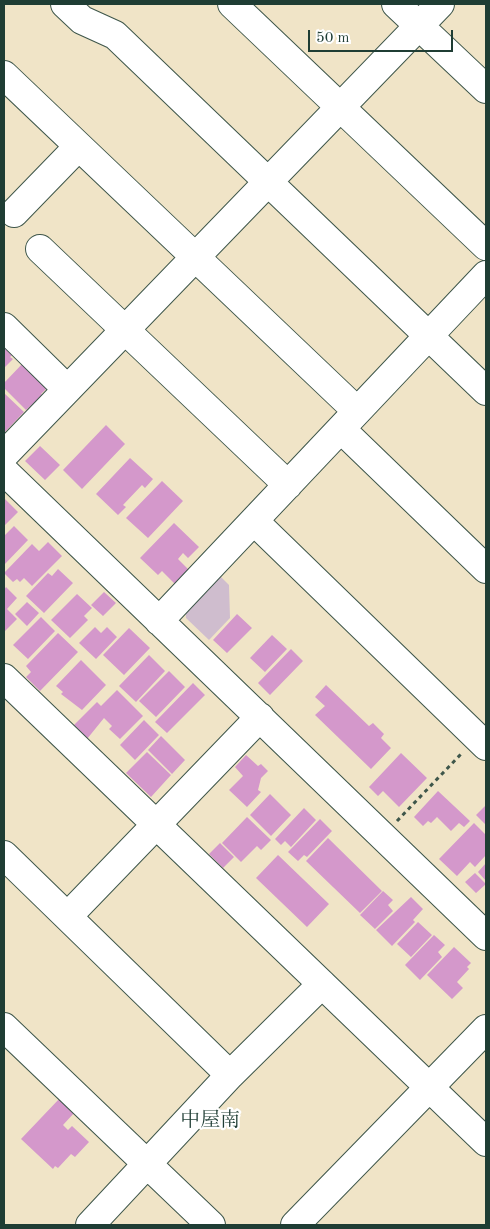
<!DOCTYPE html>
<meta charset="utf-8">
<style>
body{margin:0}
#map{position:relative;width:490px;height:1229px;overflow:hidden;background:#f0e4c7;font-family:"Old Standard TT",serif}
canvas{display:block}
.frame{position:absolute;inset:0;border:5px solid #1f3d34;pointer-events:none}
.scale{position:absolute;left:308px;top:30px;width:145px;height:22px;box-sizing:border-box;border:2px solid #1f3d34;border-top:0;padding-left:6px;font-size:15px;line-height:18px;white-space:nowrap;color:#1f3d34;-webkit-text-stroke:4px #fff;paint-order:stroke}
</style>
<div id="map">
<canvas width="490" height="1229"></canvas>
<div class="frame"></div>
<div class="scale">50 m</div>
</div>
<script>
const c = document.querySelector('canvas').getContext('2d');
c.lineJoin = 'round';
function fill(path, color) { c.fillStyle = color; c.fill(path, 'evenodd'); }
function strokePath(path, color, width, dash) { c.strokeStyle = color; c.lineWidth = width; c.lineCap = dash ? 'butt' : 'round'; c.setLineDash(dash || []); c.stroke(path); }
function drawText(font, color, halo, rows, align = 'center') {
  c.font = font + ' "Old Standard TT","Noto Serif JP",serif'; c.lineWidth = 4.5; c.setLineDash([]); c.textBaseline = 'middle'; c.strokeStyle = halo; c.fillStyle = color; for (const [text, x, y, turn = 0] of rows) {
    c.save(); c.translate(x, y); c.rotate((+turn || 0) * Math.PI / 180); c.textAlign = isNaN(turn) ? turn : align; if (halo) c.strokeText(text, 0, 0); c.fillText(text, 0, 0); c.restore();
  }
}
const industrial = new Path2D(`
 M217,573L229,585L230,618L209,640L186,618L185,605Z`);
const building = new Path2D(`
 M4,337L17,351L10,357L13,359L4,368Z
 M24,362L49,386L41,394L43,395L26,410L4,388V383Z
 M4,393L24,412L4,433Z
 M106,425L125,444L82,489L63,470Z
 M40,446L60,465L45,480L25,461Z
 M130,458L153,479L145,488L142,485L123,505L126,507L118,515L96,494Z
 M162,481L183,501L148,538L126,518Z
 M4,498L18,512L4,526Z
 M174,523L199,547L188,558L183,553L178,559L191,572L177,586L162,571L158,575L140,558Z
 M14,526L28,540L4,565V536Z
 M48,542L62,556L32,586L24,578L20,582L17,579L13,582L4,573L32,544L39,551Z
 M58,569L73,583L44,613L26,596L48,573L52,576Z
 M6,587L17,598L7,609L17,619L4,632V590Z
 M104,592L116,603L103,616L91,605Z
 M77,594L92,608L84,616L88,620L70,638L51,620Z
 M27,602L39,613L27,626L15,614Z
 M237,614L252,628L227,653L213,640Z
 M41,617L55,631L28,659L13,645Z
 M95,627L101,633L107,627L117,637L96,659L79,643Z
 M129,628L150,648L124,675L103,655Z
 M58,633L78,652L40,691L26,677L31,672L26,666Z
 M272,635L287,649L265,672L250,658Z
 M291,649L303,661L270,695L258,683Z
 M149,655L165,671L136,702L119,686Z
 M81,660L106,685L82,710L61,694L63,692L56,686Z
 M169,671L185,687L156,717L139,701Z
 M193,683L205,695L167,733L155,722Z
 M326,685L369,726L373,723L384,734L381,738L391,748L371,769L315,715L325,706L315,697Z
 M117,690L143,716L120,739L109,729L112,726L104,718L87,739L73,726L97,702L101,706Z
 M144,720L159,735L135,760L120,745Z
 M161,736L185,760L172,774L148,750Z
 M147,752L171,775L151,797L126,773Z
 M401,753L427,778L399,807L383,791L378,796L369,787Z
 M246,755L258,766L261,764L268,771L261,778L258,790L261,792L247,807L229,790L243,776L235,767Z
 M438,791L470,821L464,827L459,823L451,831L437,817L431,823L428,821L423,826L414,817Z
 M270,794L291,815L271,836L250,815Z
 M486,805V825L476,815Z
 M304,808L316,820L291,847L285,841L281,845L275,839Z
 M247,817L271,840L261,850L257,846L241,862L222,843Z
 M320,819L332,831L307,857L304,855L298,861L288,852Z
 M474,823L486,835V855L475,867L470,862L457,876L439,859Z
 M328,838L382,891L360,913L306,861Z
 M220,843L234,857L223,868L209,854Z
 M278,855L329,904L307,927L256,878Z
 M486,863V881L478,872Z
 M475,873L486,884L476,893L465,882Z
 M383,891L393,900L388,905L393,911L375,929L360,915Z
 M411,897L423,909L413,920L415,922L392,946L376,930Z
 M418,922L432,935L411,957L397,944Z
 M434,935L445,945L438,952L442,957L420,980L405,965Z
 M454,947L471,963L467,967L469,969L457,982L463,988L452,999L427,975Z
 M60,1098L75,1112L63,1125L68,1130L72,1126L89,1142L75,1157L71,1154L58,1168L55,1166L53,1169L21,1139Z`);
const path = new Path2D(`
 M397,821L462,753`);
const minor = new Path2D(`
 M65,4L82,20L115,35L486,391
 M232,4L486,246
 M396,4L486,89
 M4,75L357,411
 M14,213L78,147
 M40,249L288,485
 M4,327L67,389
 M341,429L486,569
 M4,455L440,4
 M4,471L486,936
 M254,521L486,746
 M159,621L486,275
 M4,678L486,1142
 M4,855L230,1075
 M68,916L260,717
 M4,1027L211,1225
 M90,1225L230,1075L322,984
 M295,1225L486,1029`);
const quarterNames = [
 ["中屋南",210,1121]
];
fill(industrial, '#cfbdce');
fill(building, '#d498cb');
strokePath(minor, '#3e564a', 30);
strokePath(path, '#3e564a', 3, [4, 4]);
strokePath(minor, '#fff', 28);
drawText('20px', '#1f3d34', '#fff', quarterNames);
</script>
